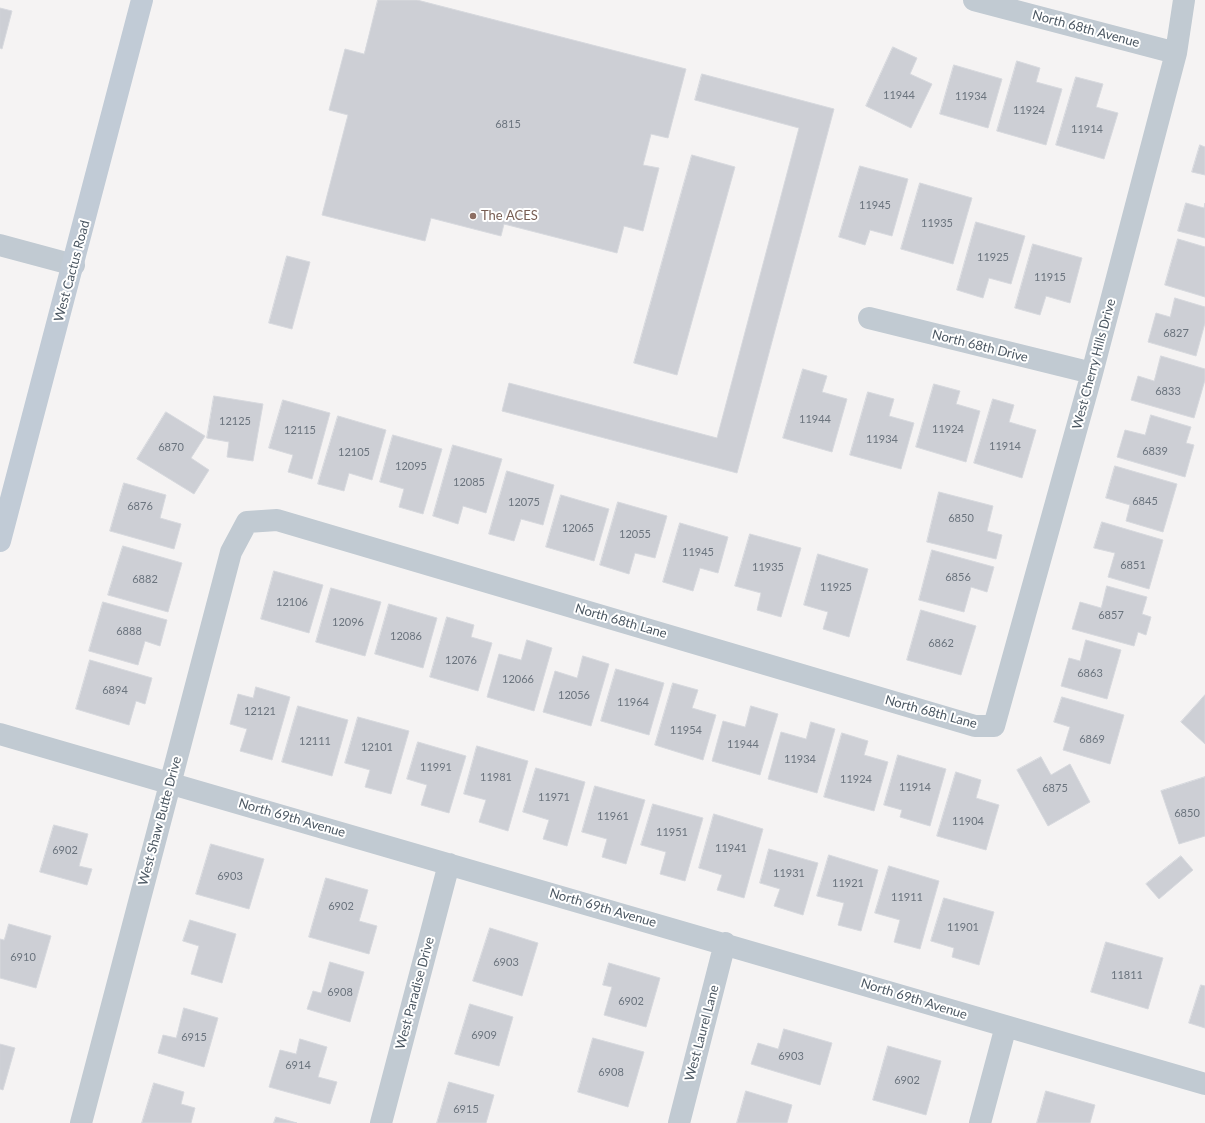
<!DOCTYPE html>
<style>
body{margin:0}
canvas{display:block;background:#f5f3f3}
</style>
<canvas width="1205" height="1123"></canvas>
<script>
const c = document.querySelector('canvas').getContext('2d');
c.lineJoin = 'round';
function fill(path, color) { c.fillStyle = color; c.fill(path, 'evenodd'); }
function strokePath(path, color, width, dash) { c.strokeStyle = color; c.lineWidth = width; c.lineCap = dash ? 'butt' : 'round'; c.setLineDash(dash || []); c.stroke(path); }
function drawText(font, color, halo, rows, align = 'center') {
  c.font = font + ' Lato,sans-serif'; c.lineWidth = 4; c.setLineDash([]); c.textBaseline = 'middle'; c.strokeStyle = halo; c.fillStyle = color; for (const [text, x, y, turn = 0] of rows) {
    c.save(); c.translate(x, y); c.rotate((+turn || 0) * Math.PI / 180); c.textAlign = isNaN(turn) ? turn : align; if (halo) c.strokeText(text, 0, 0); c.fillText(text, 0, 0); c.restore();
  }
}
const building = new Path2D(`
 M378,0H417L686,69L668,138L651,134L643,165L659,168L643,231L624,226L617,253L504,224L501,236L431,218L425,241L322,215L348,115L329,110L345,49L364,54Z
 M0,8L12,11L2,49L0,48Z
 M893,47L917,58L910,74L932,84L911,128L866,106Z
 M1017,61L1040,68L1036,82L1062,89L1046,145L997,131Z
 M954,65L1002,79L988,128L940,114Z
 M702,74L834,109L737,473L502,411L509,383L717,438L799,128L695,100Z
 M1076,77L1103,84L1096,107L1118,113L1104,159L1056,145Z
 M1200,145L1205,147V175L1192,172Z
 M692,155L735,167L677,375L634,363Z
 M860,166L908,179L892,236L870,230L865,245L839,237Z
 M920,183L972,198L953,264L901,249Z
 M1186,203L1204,208L1205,203V238L1178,231Z
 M976,222L1025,236L1011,284L989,278L983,298L957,290Z
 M1178,239L1205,247V297L1165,285Z
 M1033,244L1082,258L1070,303L1046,296L1040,315L1015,308Z
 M287,256L310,262L292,329L269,323Z
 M1175,298L1205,307V323L1196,356L1148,342L1156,313L1170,317Z
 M1161,356L1205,369V380L1194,418L1131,400L1138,376L1154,381Z
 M803,369L827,376L822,392L847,399L832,452L783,438Z
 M934,384L960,391L956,404L980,411L966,462L916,447Z
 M868,392L894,399L889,416L914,423L901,469L850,455Z
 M214,396L263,404L253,461L227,457L229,442L207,438Z
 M993,399L1014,405L1009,422L1036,430L1022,478L974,463Z
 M283,400L330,413L312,479L288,472L293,455L269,448Z
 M166,412L205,436L191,458L209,470L194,494L137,459Z
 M1151,415L1191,427L1186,443L1194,445L1185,477L1117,457L1125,430L1145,435Z
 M338,416L386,430L372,480L349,473L344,491L318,484Z
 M393,435L442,449L423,514L399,507L404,489L380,482Z
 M453,445L502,459L486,513L463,506L458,524L433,516Z
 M1115,466L1177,484L1163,532L1126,521L1130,505L1106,498Z
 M507,471L554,485L543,525L521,519L514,541L489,534Z
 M124,483L166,495L160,518L181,524L174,549L110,531Z
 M939,492L993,506L987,531L1002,535L996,559L927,542Z
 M561,495L609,509L594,561L546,547Z
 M618,502L667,516L655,558L635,553L629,574L600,565Z
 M1102,522L1163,540L1149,589L1108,577L1115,553L1094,548Z
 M680,523L728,537L718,573L700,568L693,591L663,582Z
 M750,534L801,548L781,617L757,610L761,593L735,586Z
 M123,546L182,563L168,612L108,595Z
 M932,550L994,567L987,592L971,587L964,612L919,600Z
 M818,554L868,569L849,637L823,629L828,612L804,605Z
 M274,571L323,585L309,633L261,619Z
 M1107,586L1147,597L1142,614L1151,617L1146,635L1138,632L1134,646L1072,629L1080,602L1101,608Z
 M331,588L381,602L365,656L316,642Z
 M103,602L167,620L160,646L145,641L138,665L89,651Z
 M389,604L437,618L423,668L375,654Z
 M921,610L976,626L961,675L907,660Z
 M447,617L474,625L471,637L492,643L478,691L430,677Z
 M527,640L552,648L534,711L487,697L499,654L521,660Z
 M1086,640L1121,650L1107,699L1061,686L1069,658L1080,661Z
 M583,656L609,664L591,726L543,712L555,671L577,678Z
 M90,660L152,678L145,704L136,701L129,725L76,709Z
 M616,669L664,683L649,735L601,721Z
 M673,683L698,690L692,708L716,715L703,760L655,745Z
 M256,687L290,697L272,760L240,751L247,729L230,724L238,694L253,698Z
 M1205,695V744L1181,722Z
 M1062,697L1124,715L1110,764L1063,750L1070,727L1054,722Z
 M298,706L348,720L332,776L282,762Z
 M751,706L778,714L760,775L712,761L723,721L745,727Z
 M358,717L409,731L391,794L365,787L370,770L345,763Z
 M811,722L835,729L817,793L768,779L781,732L806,739Z
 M842,733L868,741L864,755L888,762L874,811L824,797Z
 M418,742L466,756L449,813L421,805L427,785L407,779Z
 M477,746L528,761L508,831L479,822L486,800L464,794Z
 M898,755L946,769L930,826L900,817L902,810L884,805Z
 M1041,757L1051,775L1070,764L1090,802L1048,826L1017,770Z
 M536,768L585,782L567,846L543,839L549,820L523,812Z
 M956,772L981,780L976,798L999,805L986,850L937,836Z
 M1205,777V836L1179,844L1161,791Z
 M595,786L645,800L626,864L602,857L607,839L582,832Z
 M653,804L703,818L685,881L660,874L666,852L641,845Z
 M714,814L763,829L744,898L717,890L722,875L699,868Z
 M54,825L88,834L79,866L92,869L87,885L40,872Z
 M211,844L264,859L249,909L196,894Z
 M769,849L818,863L803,915L774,906L780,889L760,883Z
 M829,855L878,870L861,931L838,925L844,903L817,896Z
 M1181,856L1193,870L1159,899L1146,884Z
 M889,866L939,881L920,949L894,942L900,920L875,913Z
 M326,878L368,890L359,921L377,926L369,954L309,937Z
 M944,898L994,912L979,965L952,957L954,948L931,941Z
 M190,920L236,934L222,983L191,974L199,946L183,941Z
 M9,924L51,936L36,988L0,978V939L4,940Z
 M490,928L538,943L522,996L473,981Z
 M1106,942L1163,958L1148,1009L1091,992Z
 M330,962L364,972L350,1022L307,1009L313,991L321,993Z
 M609,963L660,978L646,1027L604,1015L612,987L603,985Z
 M1201,985L1205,986V1028L1189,1023Z
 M470,1004L513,1017L499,1066L455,1054Z
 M184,1008L218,1018L204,1067L158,1053L163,1035L176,1038Z
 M784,1029L832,1043L820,1085L751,1064L758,1043L778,1049Z
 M593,1038L644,1052L628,1107L578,1092Z
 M300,1039L327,1047L318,1077L337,1082L330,1104L269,1087L280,1050L296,1054Z
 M0,1044L15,1048L3,1090L0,1089Z
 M888,1046L941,1061L926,1115L873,1100Z
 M449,1082L494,1095L486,1123H437Z
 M154,1083L184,1092L181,1104L195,1108L191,1123H142Z
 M746,1091L792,1105L787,1123H737Z
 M1046,1091L1095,1105L1090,1123H1037Z
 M276,1117L297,1123H274Z`);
const street = new Path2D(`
 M974,0L1176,53
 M0,245L74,265
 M869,318L1092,373
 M0,734L1205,1084
 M81,1123L231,552L247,522L277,520L975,726H994L1092,373L1176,53L1184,0
 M381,1123L449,864
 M679,1123L725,943
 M980,1123L1006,1026`);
const secondary = new Path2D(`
 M0,541L142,0`);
const markers = [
 [473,216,4,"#8d6e63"]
];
const numberNames = [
 ["11944",899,95],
 ["11934",971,96],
 ["11924",1029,110],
 ["6815",508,124],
 ["11914",1087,129],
 ["11945",875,205],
 ["11935",937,223],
 ["11925",993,257],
 ["11915",1050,277],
 ["6827",1176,333],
 ["6833",1168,391],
 ["11944",815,419],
 ["12125",235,421],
 ["11924",948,429],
 ["12115",300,430],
 ["11934",882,439],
 ["11914",1005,446],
 ["6870",171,447],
 ["6839",1155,451],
 ["12105",354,452],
 ["12095",411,466],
 ["12085",469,482],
 ["6845",1145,501],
 ["12075",524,502],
 ["6876",140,506],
 ["6850",961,518],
 ["12065",578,528],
 ["12055",635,534],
 ["11945",698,552],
 ["6851",1133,565],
 ["11935",768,567],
 ["6856",958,577],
 ["6882",145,579],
 ["11925",836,587],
 ["12106",292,602],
 ["6857",1111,615],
 ["12096",348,622],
 ["6888",129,631],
 ["12086",406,636],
 ["6862",941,643],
 ["12076",461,660],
 ["6863",1090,673],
 ["12066",518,679],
 ["6894",115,690],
 ["12056",574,695],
 ["11964",633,702],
 ["12121",260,711],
 ["11954",686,730],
 ["6869",1092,739],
 ["12111",315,741],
 ["11944",743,744],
 ["12101",377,747],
 ["11934",800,759],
 ["11991",436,767],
 ["11981",496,777],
 ["11924",856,779],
 ["11914",915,787],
 ["6875",1055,788],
 ["11971",554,797],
 ["6850",1187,813],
 ["11961",613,816],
 ["11904",968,821],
 ["11951",672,832],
 ["11941",731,848],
 ["6902",65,850],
 ["11931",789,873],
 ["6903",230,876],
 ["11921",848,883],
 ["11911",907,897],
 ["6902",341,906],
 ["11901",963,927],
 ["6910",23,957],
 ["6903",506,962],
 ["11811",1127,975],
 ["6908",340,992],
 ["6902",631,1001],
 ["6909",484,1035],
 ["6915",194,1037],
 ["6903",791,1056],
 ["6914",298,1065],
 ["6908",611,1072],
 ["6902",907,1080],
 ["6915",466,1109]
];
const streetNames = [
 ["North 68th Avenue",1086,29,15],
 ["West Cactus Road",72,271,-75],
 ["North 68th Drive",980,346,14],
 ["West Cherry Hills Drive",1094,364,-75],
 ["North 68th Lane",621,621,16],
 ["North 68th Lane",931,712,15],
 ["North 69th Avenue",292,818,16],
 ["West Shaw Butte Drive",160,821,-75],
 ["North 69th Avenue",603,908,16],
 ["West Paradise Drive",415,993,-75],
 ["North 69th Avenue",914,999,17],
 ["West Laurel Lane",702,1033,-75]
];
const educationNames = [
 ["The ACES",481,216]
];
fill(building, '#cdcfd5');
strokePath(building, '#d7d9de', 1);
strokePath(street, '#c1cad2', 22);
strokePath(secondary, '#c1cbd6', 22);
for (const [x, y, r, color] of markers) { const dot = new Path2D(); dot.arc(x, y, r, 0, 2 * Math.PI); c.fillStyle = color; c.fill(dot); strokePath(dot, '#fff', 1.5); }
drawText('11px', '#6b747e', null, numberNames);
drawText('13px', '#4a5661', '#fff', streetNames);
drawText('13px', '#785e54', '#fff', educationNames, 'left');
</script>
